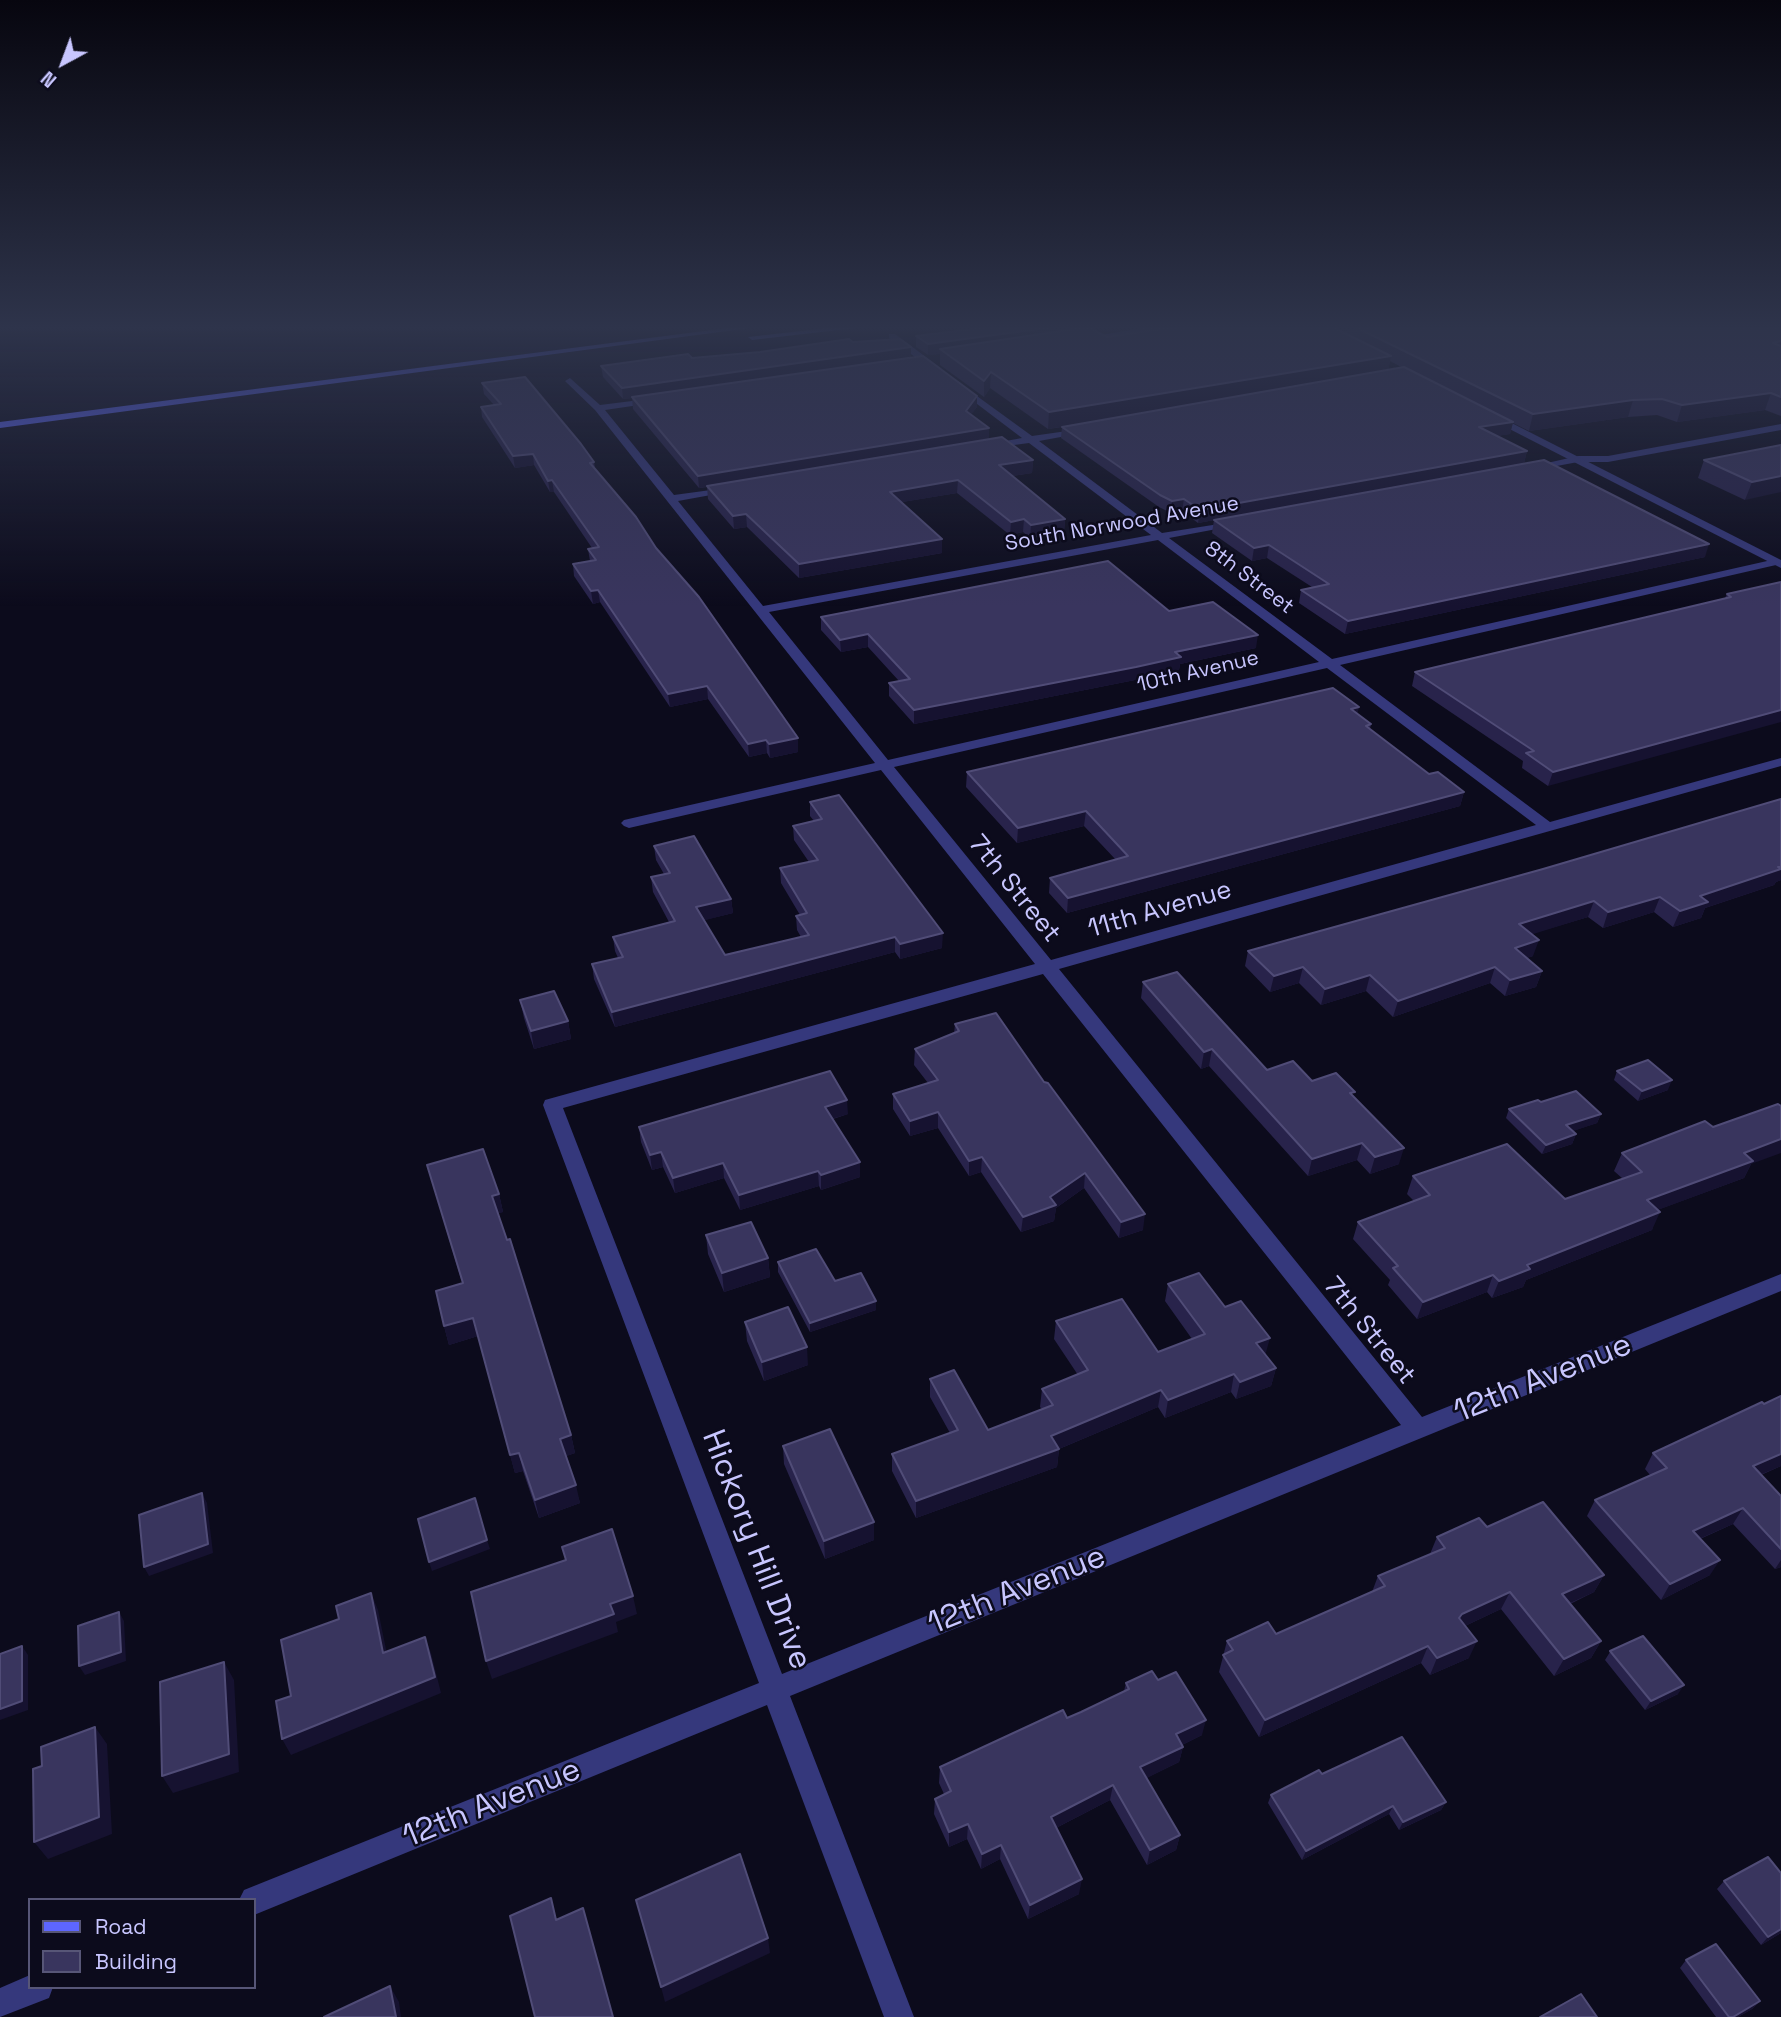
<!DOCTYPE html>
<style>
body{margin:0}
#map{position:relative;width:1781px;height:2017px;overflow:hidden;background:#0c0b1c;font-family:"Space Grotesk",sans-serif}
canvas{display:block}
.legend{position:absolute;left:28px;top:1898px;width:228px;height:91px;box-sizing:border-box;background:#0c0b1c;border:2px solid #575677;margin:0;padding:9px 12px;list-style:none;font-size:21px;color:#c8c6ff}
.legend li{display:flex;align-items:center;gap:14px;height:35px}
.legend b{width:35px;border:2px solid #575677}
.north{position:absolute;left:28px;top:28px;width:70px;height:70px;-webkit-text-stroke:5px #0c0b1c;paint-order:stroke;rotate:221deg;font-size:19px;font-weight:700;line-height:28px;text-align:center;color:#c8c6ff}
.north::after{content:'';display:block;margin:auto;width:24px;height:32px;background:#c8c6ff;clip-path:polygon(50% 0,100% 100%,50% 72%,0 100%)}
</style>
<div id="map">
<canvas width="1781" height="2017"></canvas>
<ul class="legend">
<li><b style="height:9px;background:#5d66ff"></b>Road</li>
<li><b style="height:19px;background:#39355e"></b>Building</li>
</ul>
<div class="north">N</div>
</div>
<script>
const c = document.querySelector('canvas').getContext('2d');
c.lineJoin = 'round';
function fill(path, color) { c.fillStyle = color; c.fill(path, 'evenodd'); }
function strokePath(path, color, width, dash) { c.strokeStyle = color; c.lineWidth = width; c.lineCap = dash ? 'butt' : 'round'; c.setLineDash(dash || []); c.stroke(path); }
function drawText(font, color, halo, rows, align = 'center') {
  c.font = font + ' "Space Grotesk",sans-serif'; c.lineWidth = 5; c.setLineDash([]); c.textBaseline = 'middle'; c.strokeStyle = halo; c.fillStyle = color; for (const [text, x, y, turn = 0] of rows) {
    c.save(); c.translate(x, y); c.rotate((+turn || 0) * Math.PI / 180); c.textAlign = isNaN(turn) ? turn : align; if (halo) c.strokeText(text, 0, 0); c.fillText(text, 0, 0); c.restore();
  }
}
const minor = new Path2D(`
 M1161,325H1181L1080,342L1076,339Z
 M889,334H895L942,369L934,371L889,338Z
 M570,378L600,405L656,398L658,400L653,403L605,410L674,495L733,487V491L678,501L763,606L1151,535L1029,443L984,449V445L1022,438L956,388V384L959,383L1032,436L1088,428V432L1039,441L1162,533L1238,521V525L1169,538L1332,659L1776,559L1781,561L1776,565L1340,665L1550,822L1781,758V766L1059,969L1422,1417L1781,1274V1291L790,1696L914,2017H884L767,1705L254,1915V1900H239L244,1890L759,1683L543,1105L545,1100L1035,964L881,770L629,828L624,826L621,823L624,820L875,763L595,410L567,383L565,381ZM1158,540L1319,662L888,760L769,612ZM1327,668L1536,825L1051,960L894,767ZM1043,974L1401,1425L782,1674L563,1108Z
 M1781,424V430L1608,462H1578L1530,471L1525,468L1578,456H1608Z
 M30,1975V1987H53L49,1998L0,2017V1988Z`);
const tertiary = new Path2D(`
 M1488,414H1494L1781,560V568L1488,418Z`);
const secondary = new Path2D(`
 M750,325H772L0,428V422Z
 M853,325H881L752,340L748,337Z`);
const wall = new Path2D(`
 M989,325H1075V329L1107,337L1188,325H1781V416L1765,410L1677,422L1657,415L1628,417L1529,431L1513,423L1510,434L1496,436L1527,451L1524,463L1198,523L1182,511L1171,513L1159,507L1061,438L1062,427L1048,429L990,388L984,397L940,365V354L928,355L916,347V336L979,328V326ZM1390,361L1403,368L1388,370Z
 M853,342L911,357L977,396V407L971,414L989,439L1033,460L1032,473L1012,476L1065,519L1064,532L1030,538L1023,532L1010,535L957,493L902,502L942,553L799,578L747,527L734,529L708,499L707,487L699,488L633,409L632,398L623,399L603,377L601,366L760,352Z
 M482,383L594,462L595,468L656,548L798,738V752L770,758L767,753L749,757L708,699L670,707L600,602L593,604L574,576L573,564L590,561L588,549L592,548L554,492H550L534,465L515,468L482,417L481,407L494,405L484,394Z
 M1781,445L1745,500L1698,478L1704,460Z
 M1214,520L1705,557L1345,634L1299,603L1301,590L1312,587L1267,558L1252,561L1212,533Z
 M1781,582L1548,786L1522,768L1523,761L1412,686L1415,672L1725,598L1727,594Z
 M1169,611L1256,648L1180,664L1179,670L1135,680L914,724L889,696V683L899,681L868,647L841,652L821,630V617Z
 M1357,714L1371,724L1370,729L1429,774L1464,792L1460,806L1067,913L1049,893L1050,878L1116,860L1084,826L1017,843L966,787L967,772Z
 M1781,799V880L1776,882L1774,885L1705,908L1701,918L1673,927L1654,912L1603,928L1588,917L1531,934L1533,956L1527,958L1542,971L1536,987L1505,996L1490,983L1393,1017L1366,991L1321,1005L1299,983L1270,992L1245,966L1248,951L1543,869Z
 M810,802L942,948L900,959L895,952L615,1027L594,979L592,964L618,958L615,951L613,937L669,922L653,892L651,877L664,874L656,860L654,846L731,899L733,913L704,920L725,955L801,937L797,930L796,916L800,915L781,883L780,868L809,862L794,840L793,826L814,821L810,816Z
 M1143,982L1267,1070L1312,1081L1354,1097L1399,1164L1370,1174L1357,1160L1308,1176L1209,1066L1201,1069L1141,998Z
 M520,1000L568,1021L571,1039L534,1049L524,1018Z
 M955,1024L1143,1230L1119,1238L1084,1188L1056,1208L1054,1221L1021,1232L981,1172L969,1176L938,1128L910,1136L893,1109V1094L928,1083L914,1065L915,1049L954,1034Z
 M1617,1071L1668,1090L1638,1101L1614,1080Z
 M1541,1102L1601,1114L1597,1123L1572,1131L1576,1134L1572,1144L1542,1154L1506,1118L1509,1109Z
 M848,1114L833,1119L860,1162V1177L821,1190L819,1186L740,1210L724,1178L675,1193L663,1167L652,1170L641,1142L639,1127Z
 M1622,1153L1751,1164L1744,1178L1657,1210L1652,1230L1526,1280L1523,1287L1492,1298L1487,1292L1417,1319L1388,1285L1390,1280L1353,1239L1358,1222L1414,1201L1407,1194L1413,1176L1565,1199L1623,1179L1614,1171Z
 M427,1165L499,1194L503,1212L498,1213L571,1435L575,1453L566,1456L580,1503L539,1518L523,1471L515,1473L478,1336L449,1345L444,1326L462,1283Z
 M706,1235L768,1258L770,1277L724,1292L708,1254Z
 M778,1262L835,1281L876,1310L810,1332L778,1272Z
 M1168,1284L1225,1307L1276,1368L1271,1386L1236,1399L1231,1392L1165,1418L1158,1407L1059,1449L1057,1467L916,1518L892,1471V1454L950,1433L930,1397V1379L988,1430L1042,1409L1040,1407L1042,1389L1078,1375L1054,1339L1056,1321L1158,1352L1192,1339L1165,1301Z
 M745,1322L808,1365L764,1381L747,1341Z
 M1781,1396V1466L1761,1475L1781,1496V1567L1775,1569L1733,1524L1700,1539L1710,1575L1661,1600L1587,1516L1595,1500L1650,1475L1645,1469L1653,1453Z
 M783,1446L874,1540L825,1559L784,1464Z
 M1487,1527L1604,1575L1594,1592L1570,1604L1601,1641L1591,1658L1554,1676L1501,1609L1465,1626L1469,1658L1430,1675L1421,1663L1259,1737L1219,1672L1227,1641L1276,1634L1372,1592L1378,1576L1430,1554L1437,1537Z
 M1610,1652L1678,1694L1645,1710L1605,1660Z
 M1158,1680L1202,1735L1182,1745L1183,1747L1179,1762L1146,1778L1180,1835L1176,1850L1147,1865L1110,1800L1056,1828L1079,1894L1028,1919L1000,1859L981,1869L967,1839L949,1847L934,1814L935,1799L944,1794L939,1783L940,1767L1081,1712L1124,1691L1126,1683Z
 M1322,1774L1446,1802L1441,1810L1399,1830L1389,1814L1302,1860L1268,1803L1271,1795Z
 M1724,1881L1781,1933L1761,1945L1717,1889Z
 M1686,1960L1760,2001L1752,2009L1738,2017H1716L1680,1968Z`);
const shadedWall = new Path2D(`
 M1068,325H1075V335L940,349V354L928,355V344Z
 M1335,325H1350L1349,330L1334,333Z
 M911,347V357L623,399L622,388Z
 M1391,356L1388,371L1048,429L1049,412Z
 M991,372L990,388L984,397V381Z
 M1771,393L1765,410L1677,422L1682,405Z
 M977,396V407L966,422V411Z
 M1633,400L1628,417L1529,431L1533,414Z
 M1513,422L1510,434L1476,439L1479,427Z
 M989,428V440L699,488L698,476Z
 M1527,451L1524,463L1198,523L1200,510Z
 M533,454L534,465L515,468L513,456Z
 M1033,460L1032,473L998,478L999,465Z
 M1781,476V492L1745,500L1752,482Z
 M552,480L554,492H550L548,481Z
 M958,480L957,493L890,504V492Z
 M1184,499L1182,511L1171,513L1172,501Z
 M746,514L747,527L734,529L733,516Z
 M1024,519L1023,532L1010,535L1011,522Z
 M1065,519L1064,532L1030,538L1031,525Z
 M942,539V553L799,578V564Z
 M1709,544L1705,557L1345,634L1348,621Z
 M1269,545L1267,558L1252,561L1254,548Z
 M598,590L600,602L593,604L591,591Z
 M868,634V647L841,652L840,640Z
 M1258,635L1256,648L1180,664L1179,670L1135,680L914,724V710Z
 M707,686L708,699L670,707L668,694Z
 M1359,707L1356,721L1351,709Z
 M1781,710V722L1548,786L1553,772Z
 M798,738V752L770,758L769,744Z
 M766,740L767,753L749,757L748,744Z
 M1464,792L1460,806L1067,913L1068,898Z
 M1086,811L1084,826L1017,843L1018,828Z
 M1781,867V880L1776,882L1774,885L1705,908L1701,918L1673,927L1680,911L1700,896Z
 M1660,897L1654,912L1603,928L1608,912Z
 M731,899L733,913L698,922L696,907Z
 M1594,901L1588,917L1514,940L1519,924Z
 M943,933L942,948L900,959V944Z
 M895,937V952L615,1027L612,1012Z
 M1539,940L1533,956L1510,964L1515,948Z
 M1303,967L1299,983L1270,992L1274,976Z
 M1495,967L1490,983L1393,1017L1398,1001Z
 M1542,971L1536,987L1505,996L1510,980Z
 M1370,975L1366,991L1321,1005L1325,989Z
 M568,1021L571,1039L534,1049L531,1031Z
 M1212,1049L1209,1066L1201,1069L1204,1052Z
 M1672,1080L1668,1090L1638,1101L1642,1091Z
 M847,1100L848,1114L825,1121V1107Z
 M938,1112V1128L910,1136V1121Z
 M1601,1114L1597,1123L1562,1135L1566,1125Z
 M1576,1134L1572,1144L1542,1154L1546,1145Z
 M1781,1139V1153L1751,1164L1744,1178L1639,1217L1647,1200L1744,1153Z
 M1362,1143L1357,1160L1308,1176L1312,1159Z
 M1404,1148L1399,1164L1370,1174L1375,1157Z
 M661,1152L663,1167L652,1170L650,1155Z
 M982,1157L981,1172L969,1176V1161Z
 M860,1162V1177L821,1190V1175Z
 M723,1163L724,1178L675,1193L673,1178Z
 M818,1171L819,1186L740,1210L739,1195Z
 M1085,1173L1084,1188L1056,1208L1054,1221L1021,1232L1023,1217Z
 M499,1194L503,1212L496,1214L492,1196Z
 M1660,1212L1652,1230L1526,1280L1523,1287L1492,1298L1499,1281L1527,1265Z
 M1145,1214L1143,1230L1119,1238L1121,1222Z
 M768,1258L770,1277L724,1292L722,1273Z
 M1493,1275L1487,1292L1417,1319L1423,1302Z
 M876,1301V1310L810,1332V1323Z
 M473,1318L478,1336L449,1345L444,1326Z
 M1270,1338L1265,1356L1256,1343Z
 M807,1347L808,1365L764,1381L762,1362Z
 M1276,1368L1271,1386L1236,1399L1240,1382Z
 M1234,1374L1231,1392L1165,1418L1168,1400Z
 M1161,1390L1158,1407L1054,1451L1059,1449L1057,1467L916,1518V1501L1051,1436Z
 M571,1435L575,1453L564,1457L560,1439Z
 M519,1453L523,1471L515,1473L510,1455Z
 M1781,1454V1466L1743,1482L1753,1466Z
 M576,1485L580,1503L539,1518L535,1500Z
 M202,1493L207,1503L213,1553L149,1576L144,1567Z
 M1743,1508L1733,1524L1683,1546L1693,1531Z
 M874,1522V1540L825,1559L824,1541Z
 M487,1540L490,1549L432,1571L429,1562Z
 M1720,1560L1710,1575L1661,1600L1670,1584Z
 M1781,1560V1567L1775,1569Z
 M1604,1575L1594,1592L1553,1611L1562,1594Z
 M1510,1592L1501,1609L1454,1631L1459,1618L1462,1614Z
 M371,1593L378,1610L390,1669L383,1653Z
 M633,1596L637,1614L616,1622L618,1632L492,1679L486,1661L610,1604Z
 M119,1612L124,1621L126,1661L85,1675L79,1666Z
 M425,1637L431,1653L441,1693L291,1755L282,1739Z
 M1477,1641L1469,1658L1430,1675L1437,1658Z
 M1601,1641L1591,1658L1554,1676L1564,1659Z
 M22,1646L28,1655V1710L0,1720V1709Z
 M1428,1646L1421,1663L1259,1737L1265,1720Z
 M224,1662L234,1680L239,1772L173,1793L162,1776Z
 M1684,1685L1678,1694L1645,1710L1651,1701Z
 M1206,1720L1202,1735L1172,1750L1176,1734Z
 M95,1727L107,1744L112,1834L48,1859L34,1842Z
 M1183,1747L1179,1762L1137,1783L1140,1767Z
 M1113,1785L1110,1800L1048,1832L1051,1817Z
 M1446,1802L1441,1810L1399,1830L1403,1822Z
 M1393,1806L1389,1814L1302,1860L1306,1851Z
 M968,1824L967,1839L949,1847V1832Z
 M1180,1835L1176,1850L1147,1865L1150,1850Z
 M1001,1845L1000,1859L981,1869L982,1854Z
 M1082,1879L1079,1894L1028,1919L1030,1905Z
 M1781,1929V1933L1761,1945L1768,1937Z
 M768,1938L770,1953L665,2002L661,1987Z
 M390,1986L399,2002L401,2017H396Z
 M1760,2001L1752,2009L1738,2017H1733Z`);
const building = new Path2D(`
 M989,325H1068L928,344L916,336L981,328L979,326Z
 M1188,325H1328L1391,356L1049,412L991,372L984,381L940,349L1088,327L1107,337Z
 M1351,325H1781V341L1773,343L1781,346V397L1771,393L1682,405L1662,399L1633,400L1533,414Z
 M849,339L853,342L900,339L911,347L622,388L601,366L688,354L692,358L760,352Z
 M923,356L977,396L966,411L989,428L698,476L632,397Z
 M1404,367L1513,422L1479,427L1527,451L1200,510L1184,499L1172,501L1160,495L1062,427Z
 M525,377L581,444L594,462L590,463L636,517L656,548L699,597L798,738L769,744L766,740L748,744L707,686L668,694L598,590L591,591L573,564L596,560L588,549L599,547L552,480L548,481L533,454L513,456L481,407L501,404L482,383Z
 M1002,437L1033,460L999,465L1065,519L1031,525L1024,519L1011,522L958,480L890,492L942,539L799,564L746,514L733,516L707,486Z
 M1781,445V476L1752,482L1704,460Z
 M1544,460L1709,544L1348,621L1301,590L1329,584L1269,545L1254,548L1214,520Z
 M1108,561L1169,611L1213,602L1258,635L1175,652L1181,657L1136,667L914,710L889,683L910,679L868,634L840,640L821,617Z
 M1781,582V710L1553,772L1526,753L1534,751L1415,672L1731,597L1727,594Z
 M1333,688L1359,707L1351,709L1371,724L1366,726L1429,774L1438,772L1464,792L1068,898L1050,878L1128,856L1086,811L1018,828L967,772Z
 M839,795L943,933L900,944L895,937L612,1012L592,964L623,957L613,937L675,921L651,877L670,873L654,846L694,836L731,899L696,907L725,955L809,935L796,916L807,913L780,868L818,860L793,826L822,819L810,802Z
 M1781,799V867H1778L1781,869L1700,896L1708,902L1680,911L1660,897L1608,912L1594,901L1519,924L1539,940L1515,948L1542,971L1510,980L1495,967L1398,1001L1370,975L1325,989L1303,967L1274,976L1248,951L1543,869Z
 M1177,972L1267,1070L1293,1061L1312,1081L1336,1073L1355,1092L1350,1093L1404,1148L1375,1157L1362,1143L1312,1159L1212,1049L1204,1052L1143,982Z
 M554,991L568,1021L531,1031L520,1000Z
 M996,1013L1044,1082L1048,1083L1145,1214L1121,1222L1085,1173L1050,1197L1056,1205L1023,1217L982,1157L969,1161L938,1112L910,1121L893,1094L938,1080L915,1049L959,1031L955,1024Z
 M1648,1060L1672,1080L1642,1091L1617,1071Z
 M830,1071L847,1100L825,1107L860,1162L821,1175L818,1171L739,1195L723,1163L673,1178L661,1152L650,1155L639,1127Z
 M1576,1091L1601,1114L1566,1125L1576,1134L1546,1145L1509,1109L1538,1100L1541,1102Z
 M1778,1104L1781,1106V1139L1744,1153L1753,1161L1647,1200L1660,1212L1527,1265L1530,1269L1499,1281L1493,1275L1423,1302L1393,1268L1398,1266L1358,1222L1430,1195L1413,1176L1507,1144L1565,1199L1642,1172L1622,1153L1705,1121L1713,1127Z
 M483,1149L499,1194L492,1196L507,1240L510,1239L571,1435L560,1439L576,1485L535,1500L519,1453L510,1455L473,1318L444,1326L436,1291L463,1283L427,1165Z
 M751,1222L768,1258L722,1273L706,1235Z
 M816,1249L835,1281L861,1273L876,1301L810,1323L778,1262Z
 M1199,1273L1225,1307L1241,1301L1270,1338L1256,1343L1276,1368L1240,1382L1234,1374L1168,1400L1161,1390L1051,1436L1059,1449L916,1501L892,1454L958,1430L930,1379L954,1370L988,1430L1053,1405L1042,1389L1088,1370L1056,1321L1122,1299L1158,1352L1205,1334L1168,1284Z
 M788,1307L807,1347L762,1362L745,1322Z
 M1781,1396V1454L1753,1466L1781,1496V1549L1743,1508L1693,1531L1720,1560L1670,1584L1595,1500L1667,1468L1653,1453L1762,1402L1764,1404Z
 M830,1429L874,1522L824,1541L783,1446Z
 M202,1493L208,1544L144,1567L139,1515Z
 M475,1498L487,1540L429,1562L418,1519Z
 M1543,1502L1604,1575L1562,1594L1601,1641L1564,1659L1510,1592L1462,1614L1459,1618L1477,1641L1437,1658L1428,1646L1265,1720L1223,1655L1233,1650L1227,1641L1268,1622L1276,1634L1385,1586L1378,1576L1445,1548L1437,1537L1479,1518L1487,1527Z
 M612,1529L633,1596L610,1604L614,1614L486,1661L471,1592L566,1560L562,1547Z
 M371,1593L383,1653L425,1637L435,1677L282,1739L276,1701L291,1696L281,1640L339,1619L336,1606Z
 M119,1612L121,1652L79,1666L78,1626Z
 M1643,1636L1684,1685L1651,1701L1610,1651Z
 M22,1646V1701L0,1709V1654Z
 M224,1662L229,1754L162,1776L160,1682Z
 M1152,1671L1158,1680L1176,1672L1206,1720L1176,1734L1183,1747L1140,1767L1180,1835L1150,1850L1113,1785L1051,1817L1082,1879L1030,1905L1001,1845L982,1854L968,1824L949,1832L935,1799L951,1791L940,1767L1063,1710L1067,1718L1081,1712L1129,1689L1126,1683Z
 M95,1727L99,1817L34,1842L33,1769L42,1766L41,1747Z
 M1402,1737L1446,1802L1403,1822L1393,1806L1306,1851L1271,1795L1319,1770L1322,1774Z
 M740,1854L768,1938L661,1987L636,1900Z
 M1768,1857L1781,1873V1929L1768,1937L1724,1881Z
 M551,1898L556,1920L583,1908L613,2017H535L510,1916Z
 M1716,1944L1760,2001L1733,2017H1729L1686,1960Z
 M390,1986L396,2017H324Z
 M1581,1994L1597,2017H1540Z`);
const farStreetnames = [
 ["South Norwood Avenue",1122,524,-10],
 ["8th Street",1249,578,37],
 ["10th Avenue",1198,672,-13]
];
const streetNames = [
 ["7th Street",1014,889,51],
 ["11th Avenue",1160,910,-16],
 ["7th Street",1369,1331,51]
];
const nearStreetnames = [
 ["12th Avenue",1543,1379,-22],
 ["Hickory Hill Drive",756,1550,69],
 ["12th Avenue",1017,1591,-22],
 ["12th Avenue",492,1804,-22]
];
fill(minor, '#35387c');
fill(tertiary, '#35387c');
fill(secondary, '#5d66ff');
fill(wall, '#28234b');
fill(shadedWall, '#161230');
fill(building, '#39355e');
strokePath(building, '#504c77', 2);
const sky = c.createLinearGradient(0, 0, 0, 607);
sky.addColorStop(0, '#07060f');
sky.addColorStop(0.54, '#2e344b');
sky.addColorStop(1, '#2e344b00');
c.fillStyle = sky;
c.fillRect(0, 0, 1781, 607);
drawText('21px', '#c8c6ff', '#0c0b1c', farStreetnames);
drawText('26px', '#c8c6ff', '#0c0b1c', streetNames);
drawText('32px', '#c8c6ff', '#0c0b1c', nearStreetnames);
</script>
